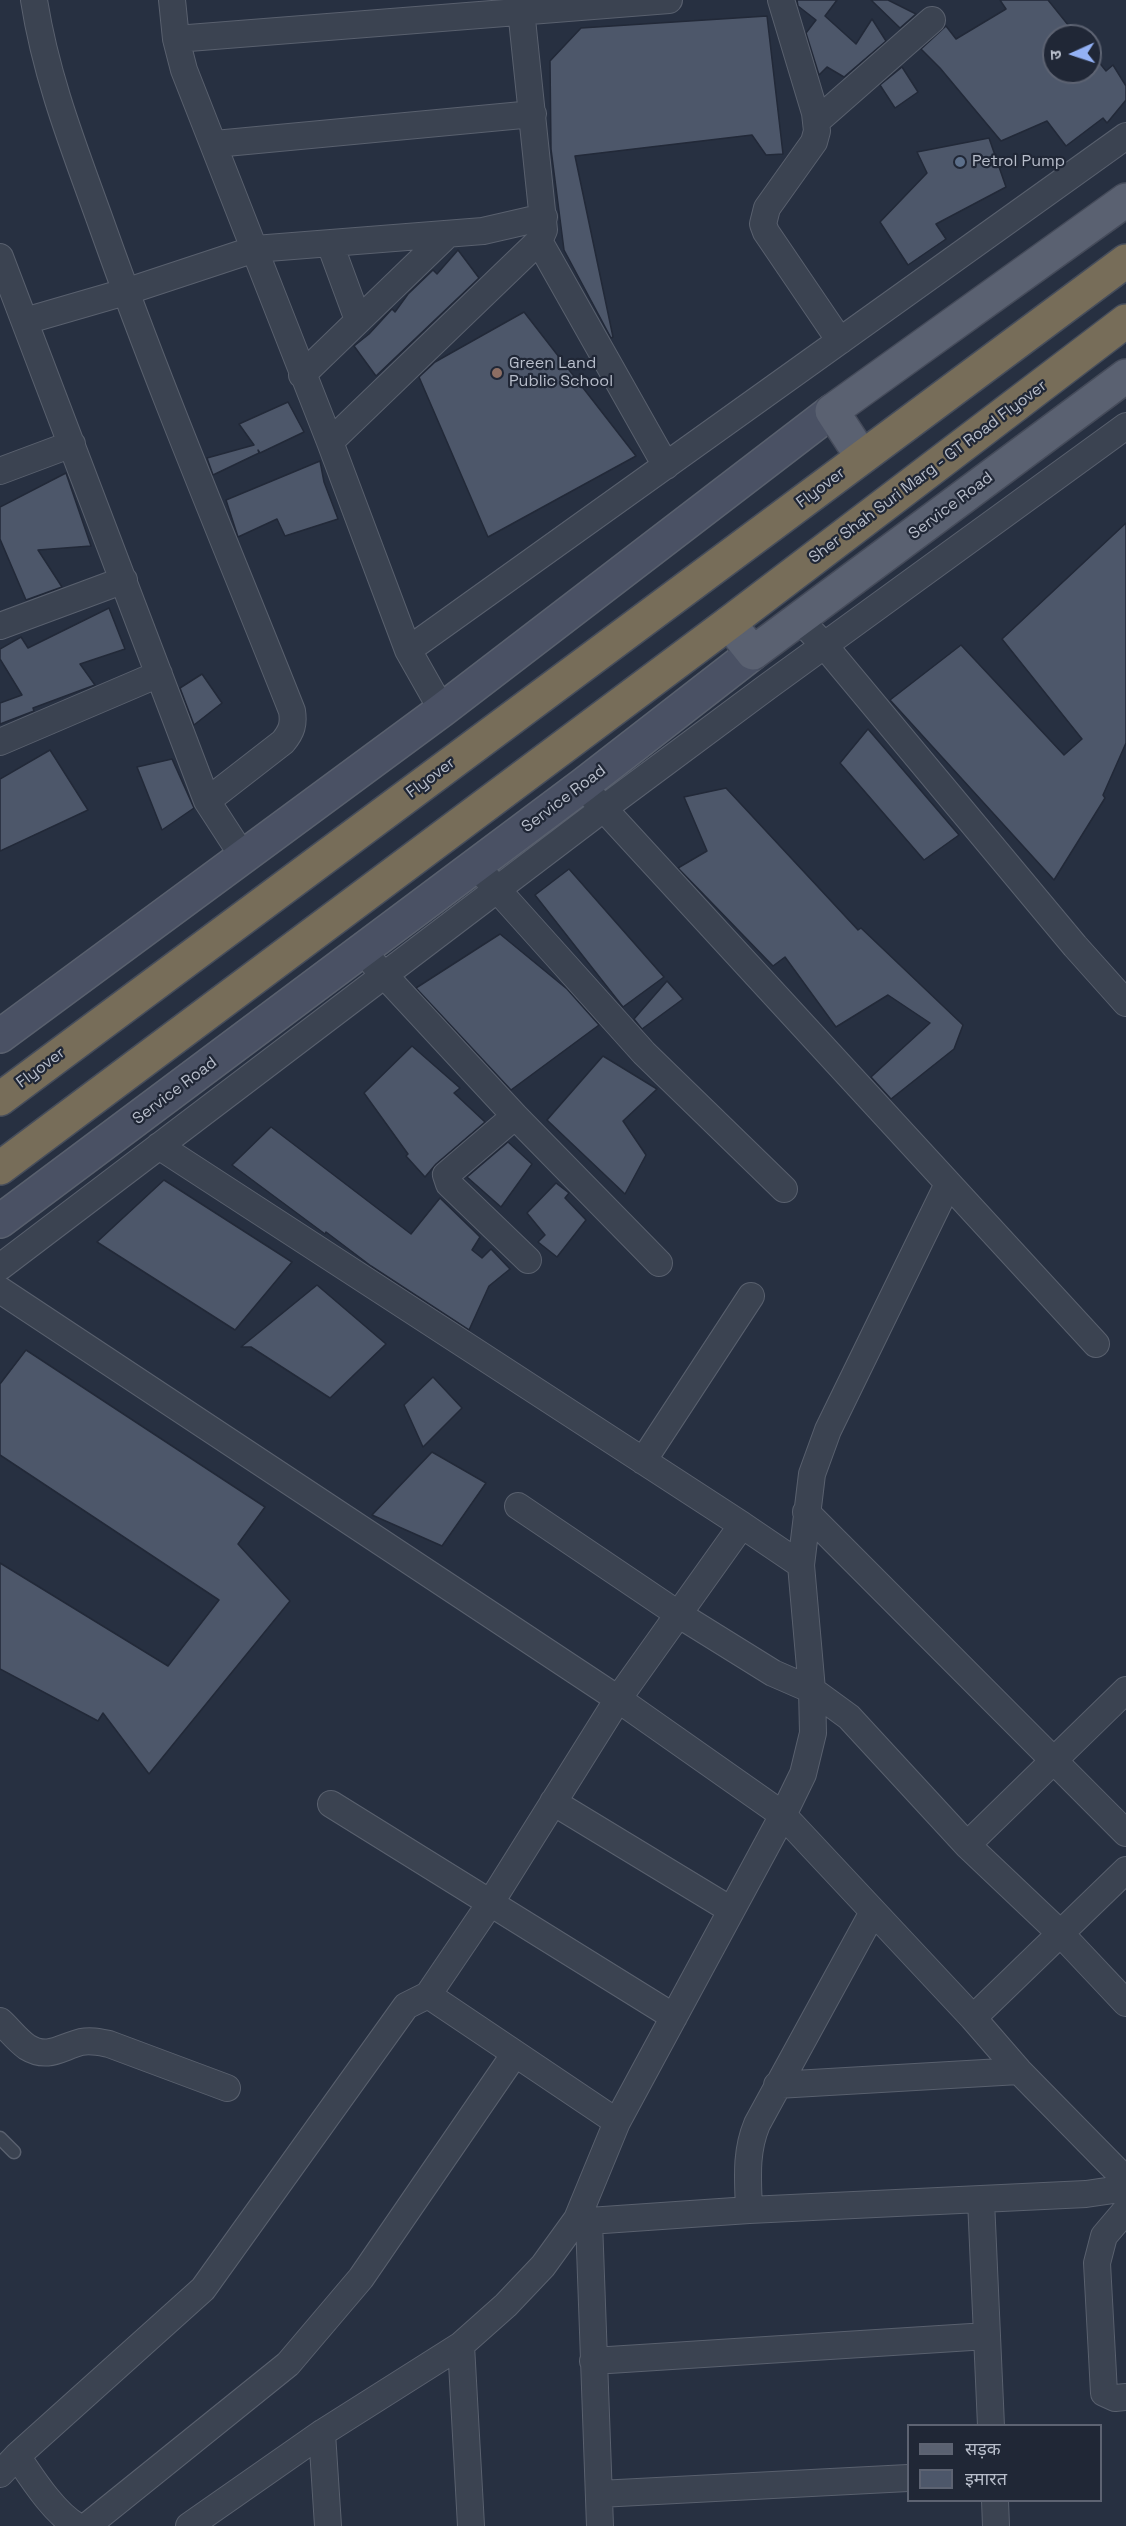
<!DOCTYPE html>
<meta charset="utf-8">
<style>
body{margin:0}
#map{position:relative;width:1126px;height:2526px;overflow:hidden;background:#273041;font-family:"Space Grotesk","Noto Sans Devanagari",sans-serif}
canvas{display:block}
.legend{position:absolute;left:907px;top:2424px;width:195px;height:78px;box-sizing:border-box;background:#202736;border:2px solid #5d6372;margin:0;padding:8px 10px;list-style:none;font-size:18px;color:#b8becb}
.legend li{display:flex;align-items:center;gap:12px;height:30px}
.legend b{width:30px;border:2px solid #5d6372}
.north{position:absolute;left:1042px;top:24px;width:60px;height:60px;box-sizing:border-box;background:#202736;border:2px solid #5d6372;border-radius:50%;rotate:267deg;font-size:16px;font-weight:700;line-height:24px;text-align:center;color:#b8becb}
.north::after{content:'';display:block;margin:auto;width:21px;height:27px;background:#93b1f5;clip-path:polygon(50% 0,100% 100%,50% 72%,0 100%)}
</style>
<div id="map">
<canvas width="1126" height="2526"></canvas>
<ul class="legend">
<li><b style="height:8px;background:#5a6171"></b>सड़क</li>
<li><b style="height:16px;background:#4d576a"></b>इमारत</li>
</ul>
<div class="north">उ</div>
</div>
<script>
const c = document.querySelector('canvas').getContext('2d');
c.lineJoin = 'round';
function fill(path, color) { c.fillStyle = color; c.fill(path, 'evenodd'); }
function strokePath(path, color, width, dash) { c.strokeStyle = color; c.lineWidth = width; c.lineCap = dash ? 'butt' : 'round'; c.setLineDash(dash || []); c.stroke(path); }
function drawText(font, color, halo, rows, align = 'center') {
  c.font = font + ' "Space Grotesk",sans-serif'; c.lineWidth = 4.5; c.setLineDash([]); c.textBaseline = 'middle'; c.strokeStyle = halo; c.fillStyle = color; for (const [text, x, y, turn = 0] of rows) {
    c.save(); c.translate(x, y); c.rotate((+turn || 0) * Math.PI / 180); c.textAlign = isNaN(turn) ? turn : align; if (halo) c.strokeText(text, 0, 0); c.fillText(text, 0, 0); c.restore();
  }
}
const building = new Path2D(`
 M797,0H837L825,16L856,44L872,19L886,41L844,77L827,67L819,75L806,33L816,20L798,6Z
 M871,0H888L916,14L900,28Z
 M1000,0H1048L1077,36H1054V72H1090V51L1106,71L1113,65L1126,86V100L1107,123L1103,118L1066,146L1047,121L1001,141L940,68L921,49L946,26L956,39L1006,9Z
 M767,16L783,154L766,155L752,135L575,156L613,337L611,338L564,250L551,149L550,61L581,28Z
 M902,67L918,92L895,108L880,85Z
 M989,138L1006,187L936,224L946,239L908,265L880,222L927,173L917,152Z
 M458,250L479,278L376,376L354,346L369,334L392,309L395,312L408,294L433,270L437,274Z
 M524,312L636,456L488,537L419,377L435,362Z
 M288,402L304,432L260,453L258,450L259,453L213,475L207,458L254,445L239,424Z
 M320,461L324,482L338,519L285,536L277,519L238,537L226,500Z
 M66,473L91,546L38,550L62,587L26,600L0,539V507Z
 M1126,523V743L1103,795L1105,798L1054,880L890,700L961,645L1064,755L1082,739L1002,639Z
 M109,608L125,649L80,664L95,685L33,708L34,711L0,724V703L22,695L0,659V649L21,637L28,648Z
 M202,674L222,703L194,725L180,688Z
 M868,729L959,835L924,860L840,763Z
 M50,750L88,810L0,851V779Z
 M172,759L194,808L162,830L137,767Z
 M726,788L858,930L861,928L963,1025L954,1049L891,1099L871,1077L930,1023L888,995L836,1027L785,957L773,966L678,868L707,851L684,797Z
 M569,869L664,977L623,1007L535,895Z
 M500,934L567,989L599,1025L511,1090L416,988Z
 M667,981L683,999L642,1029L634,1019Z
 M412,1046L460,1088L454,1093L485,1122L436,1164L425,1177L406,1156L408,1154L364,1093Z
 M603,1056L657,1089L623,1121L646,1155L625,1194L547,1120Z
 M271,1127L411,1234L440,1198L473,1230L480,1237L472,1250L482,1258L491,1249L510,1269L489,1286L469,1330L371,1266L326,1232L325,1234L232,1165Z
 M508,1142L532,1164L501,1207L467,1177Z
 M164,1180L292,1262L235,1330L97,1242Z
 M556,1183L569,1193L565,1198L586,1220L557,1257L538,1242L545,1235L527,1213Z
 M317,1285L386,1344L330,1398L251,1347H241Z
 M26,1350L265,1507L238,1544L290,1601L149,1774L103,1713L98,1721L0,1669V1563L168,1666L219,1600L0,1455V1384Z
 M433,1377L462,1408L423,1447L404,1405Z
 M432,1452L486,1483L442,1546L372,1515Z`);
const lane = new Path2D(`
 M0,2138L14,2152`);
const street = new Path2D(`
 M34,0C47,83 77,155 105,234C162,394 229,552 292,711C294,724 292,731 283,742L207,801
 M172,0L176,39L184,70L330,442L408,650L442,710
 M781,0L815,113L817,131L814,142L767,208L763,224L766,232L840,341
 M176,39L669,0
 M817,121L932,20
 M215,144L533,114
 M539,241L666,466
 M330,244L358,320
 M0,257L207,801L244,858
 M25,321L125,292L255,249L483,231L544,217
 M302,375L448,234
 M330,442L539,241L544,230L520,0
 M0,471L72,444
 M799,619L824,645L1075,946L1126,1003
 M0,626L124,580
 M408,650L1126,136
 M0,742L159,674
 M593,797L1096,1344
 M486,877L644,1053L784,1189
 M374,964L515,1116L659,1263
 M515,1116L446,1175L449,1184L528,1260
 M159,1146L742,1525L618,1699L783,1815L973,2018
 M0,1267L603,809L767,687L1126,426
 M0,1290L618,1699L491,1902L428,1995L617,2122L577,2219
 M643,1461L751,1296
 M518,1506L678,1614L773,1673L812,1690L849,1717L967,1845L1061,1934L1126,2003
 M806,1512L1126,1833
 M801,1565L812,1474L828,1430L948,1184
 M553,1802L731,1910
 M331,1804L674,2017
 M967,1845L1126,1690
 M1126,1870L973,2018L1019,2071L1126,2180
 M0,2021C9,2029 17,2040 27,2047C48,2060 61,2047 81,2042C91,2040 99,2042 109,2044L227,2088
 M777,2085L1019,2071
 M617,2122L783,1815L803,1774L813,1733L812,1690L801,1565L742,1525
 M981,2200L991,2426
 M749,2210C748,2180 745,2153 757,2124L873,1912
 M1126,2210L1104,2236L1097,2263L1104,2393L1115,2398L1126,2397
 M589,2221L600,2526
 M461,2345L471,2526
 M593,2361L987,2336
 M322,2433L328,2526
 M17,2456L203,2289L406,2006L428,1995
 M0,2474L17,2456C32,2478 54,2513 77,2526
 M599,2494L908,2478
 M995,2500L996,2526
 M87,2526L288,2364L361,2278L514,2055
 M189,2526L322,2433L461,2345L506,2305L543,2266L577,2219L589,2221L749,2210L1086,2194L1126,2188`);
const secondary = new Path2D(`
 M0,1036L442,710L832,411
 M0,1221L583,785L753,653`);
const primary = new Path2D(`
 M862,457L832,411L1126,200
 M729,623L753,653L1126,376`);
const highway = new Path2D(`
 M0,1099L1126,261
 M0,1168L729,623L1126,321`);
const markers = [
 [960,162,6,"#5c6f8a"],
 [497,373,6,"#8d6e63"]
];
const poiNames = [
 ["Petrol Pump",972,162],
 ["Green Land",509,364],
 ["Public School",509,382]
];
const streetNames = [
 ["Sher Shah Suri Marg - GT Road Flyover",928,472,-37],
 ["Flyover",821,488,-37],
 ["Service Road",951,506,-37],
 ["Flyover",431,778,-37],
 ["Service Road",564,799,-37],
 ["Flyover",41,1068,-37],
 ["Service Road",175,1091,-37]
];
fill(building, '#4d576a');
strokePath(building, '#222938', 1.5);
strokePath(lane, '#59606e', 15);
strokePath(street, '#59606e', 28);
strokePath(secondary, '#59606e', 36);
strokePath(primary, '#454b5a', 36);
strokePath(highway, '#464d5b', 36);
strokePath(lane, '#3b4351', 12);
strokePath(street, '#3b4351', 26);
strokePath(secondary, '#4a5164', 33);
strokePath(primary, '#5a6171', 33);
strokePath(highway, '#776d59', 33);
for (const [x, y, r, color] of markers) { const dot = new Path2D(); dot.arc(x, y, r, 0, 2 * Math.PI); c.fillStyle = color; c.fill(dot); strokePath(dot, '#202736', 2); }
drawText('16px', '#b8becb', '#202736', poiNames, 'left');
drawText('16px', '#b8becb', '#202736', streetNames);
</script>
